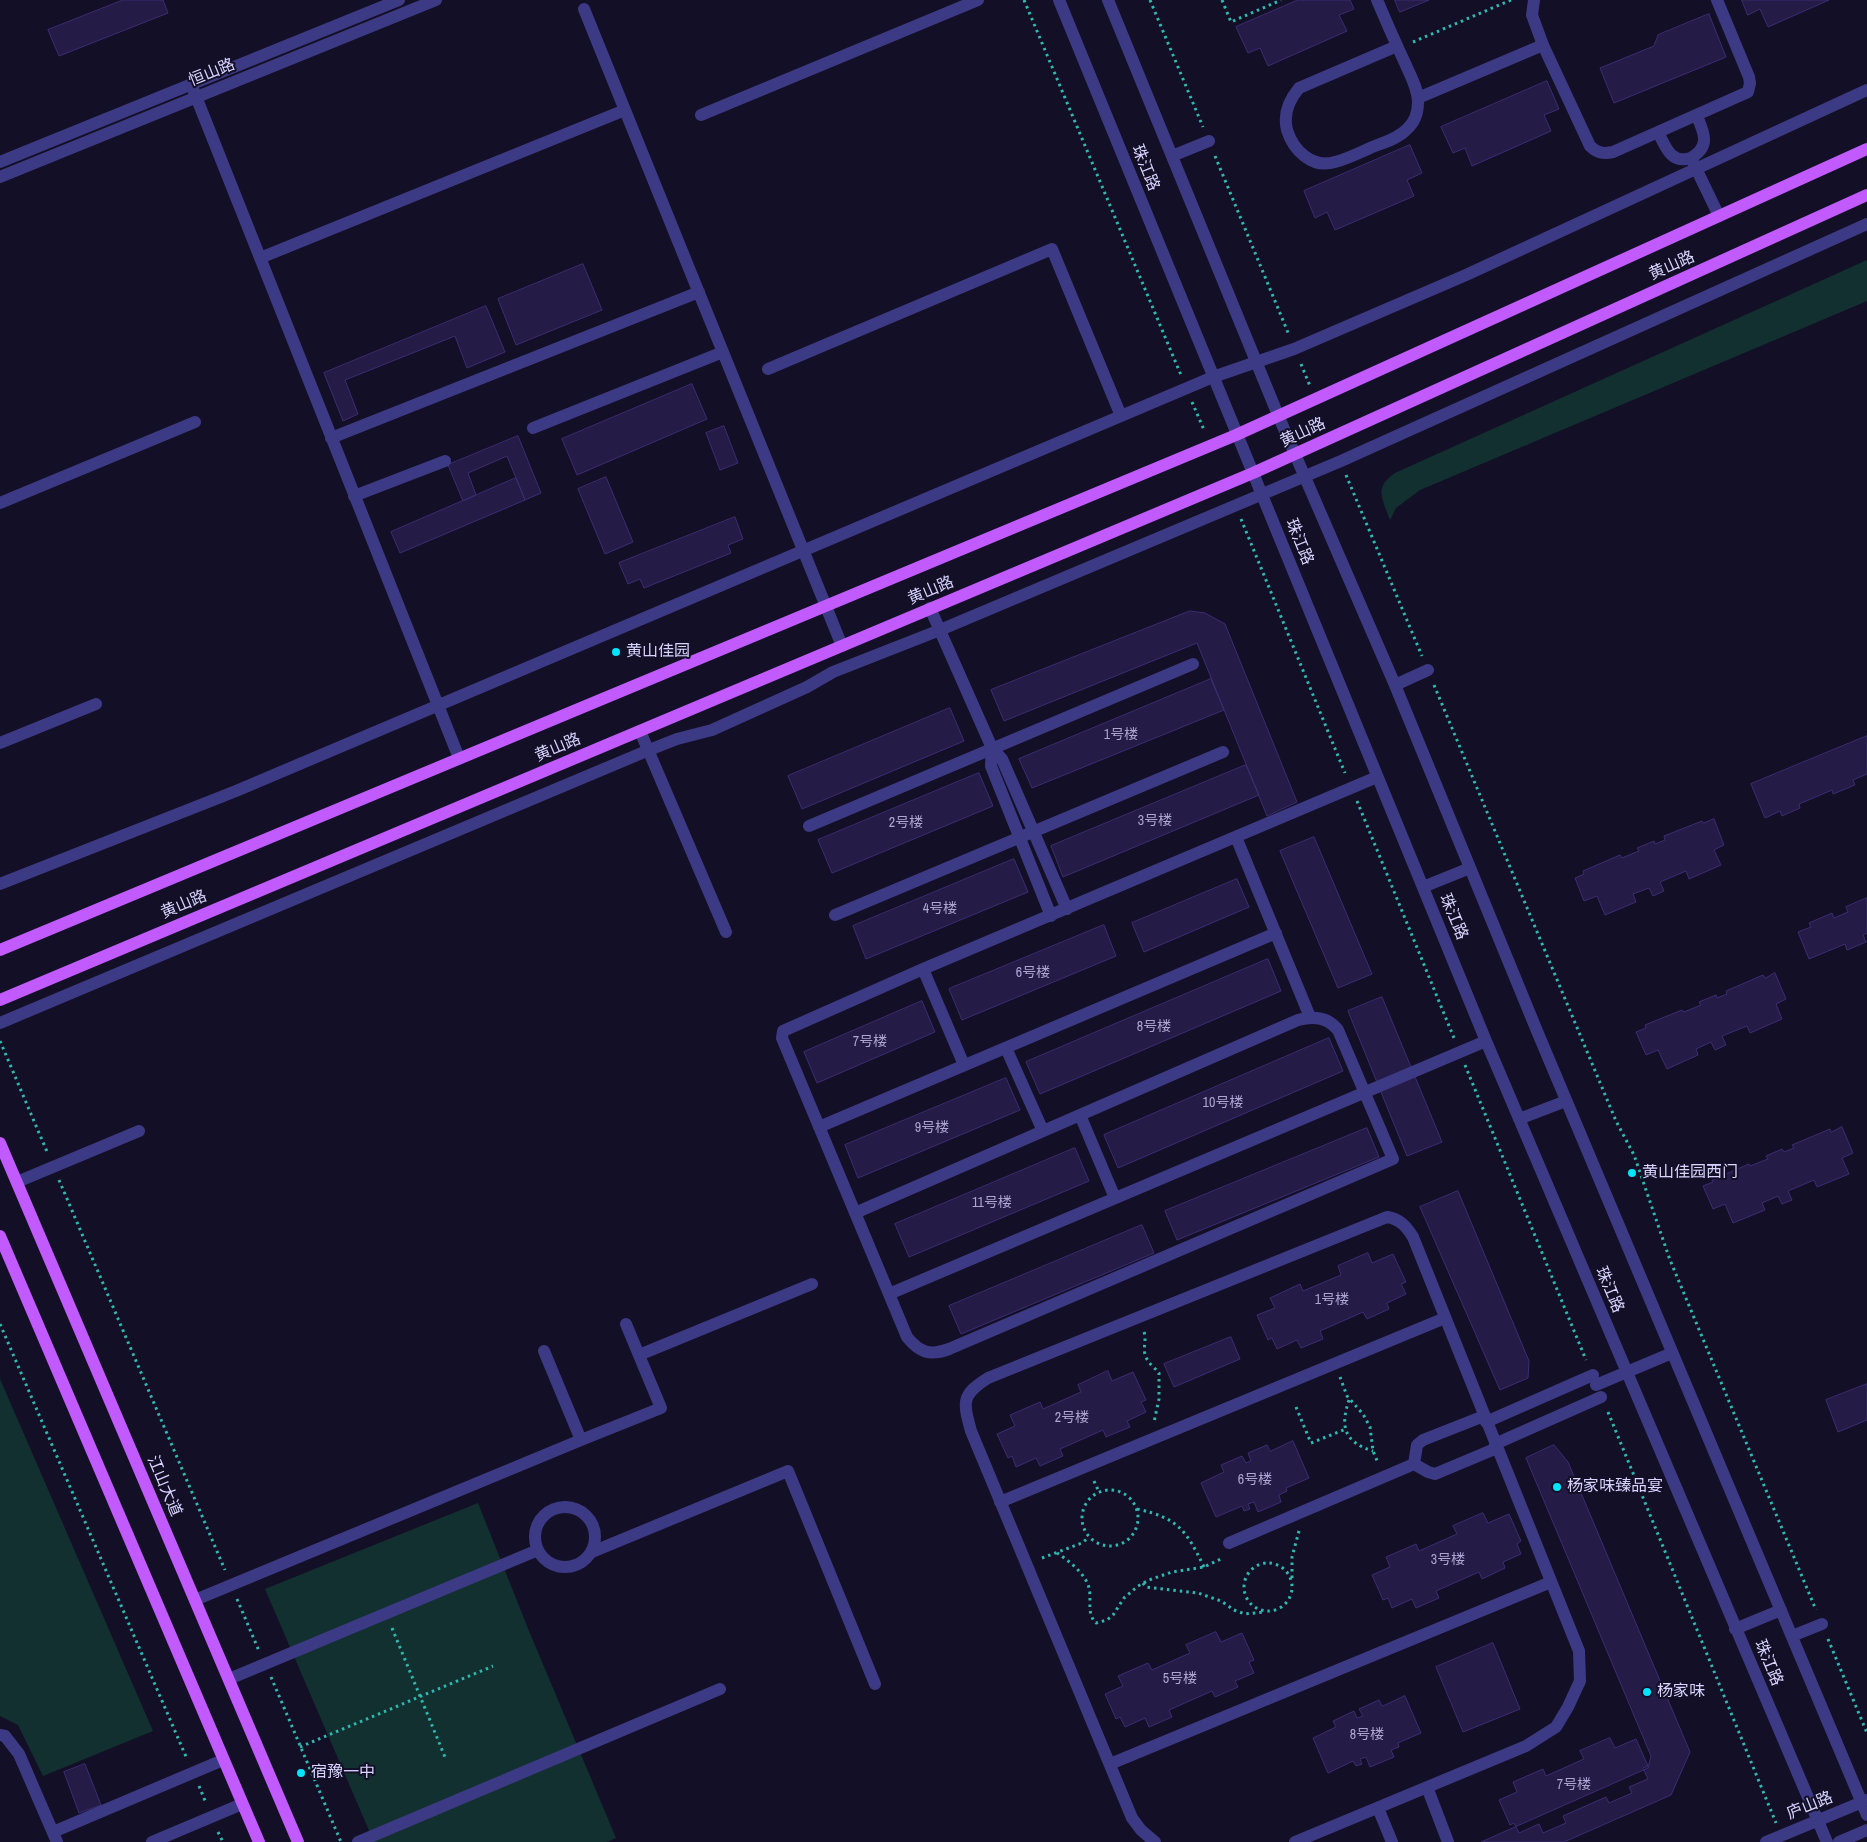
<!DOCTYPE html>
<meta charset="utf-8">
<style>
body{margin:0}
canvas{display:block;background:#130f26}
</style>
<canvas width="1867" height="1842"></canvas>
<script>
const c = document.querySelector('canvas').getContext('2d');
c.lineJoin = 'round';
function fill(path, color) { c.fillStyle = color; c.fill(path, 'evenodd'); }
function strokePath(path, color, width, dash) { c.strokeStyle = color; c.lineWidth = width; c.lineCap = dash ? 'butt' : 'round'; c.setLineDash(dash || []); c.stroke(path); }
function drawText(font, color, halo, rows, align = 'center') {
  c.font = font + ' "Archivo Narrow","Noto Sans SC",sans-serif'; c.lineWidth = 4; c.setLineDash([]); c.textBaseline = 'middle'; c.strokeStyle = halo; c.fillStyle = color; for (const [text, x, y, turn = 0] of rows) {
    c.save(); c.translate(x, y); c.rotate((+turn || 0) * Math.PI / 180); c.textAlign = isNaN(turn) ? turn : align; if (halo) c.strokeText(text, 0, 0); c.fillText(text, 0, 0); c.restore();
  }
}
const green = new Path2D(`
 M1867,260V301L1420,490L1396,508L1390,520C1383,499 1373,488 1395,473Z
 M0,1379L153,1731L43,1776L18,1725L0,1716Z
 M478,1503L529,1631L616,1838L607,1842H374L265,1589Z`);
const building = new Path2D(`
 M123,0H163L168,13L59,56L48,30Z
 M1298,0H1350L1354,9L1339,15L1347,31L1268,66L1260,48L1248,53L1236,27Z
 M1395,0H1429L1400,12Z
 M1742,0H1829L1768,27L1760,9L1748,15Z
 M1709,14L1726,57L1614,103L1600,68L1654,46L1658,35Z
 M1547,81L1559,109L1544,115L1551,131L1472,166L1465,148L1453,153L1441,127Z
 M1410,145L1422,173L1407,180L1414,196L1335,230L1327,212L1315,218L1304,191Z
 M583,264L602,310L516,345L498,299Z
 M486,306L505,352L467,368L455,336L345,380L358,414L343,421L324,373Z
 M692,384L707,419L577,475L562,439Z
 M724,426L738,463L720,470L706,433Z
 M518,436L541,493L525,500L507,456L468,473L476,495L463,501L448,465Z
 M606,477L633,542L605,554L578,489Z
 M516,478L525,500L400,553L391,532Z
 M735,517L743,539L728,545L731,553L644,588L640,579L628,584L619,563Z
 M1190,611L1205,613L1225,624L1297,802L1267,816L1197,643L1004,721L991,690Z
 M1211,679L1224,710L1032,788L1019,759Z
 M950,708L964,741L802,809L788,776Z
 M1867,736V774L1853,780L1855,785L1833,794L1832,790L1799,804L1800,808L1782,816L1780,811L1765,818L1751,784Z
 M1246,765L1259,795L1063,877L1051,846Z
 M979,773L993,806L832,873L818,840Z
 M1714,819L1724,845L1714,850L1721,865L1689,879L1686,871L1660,882L1664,891L1653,896L1649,888L1633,894L1636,902L1605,915L1597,896L1584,901L1575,878L1584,874L1583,871L1620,855L1622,858L1639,851L1637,848L1654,841L1655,844L1665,840L1664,836L1702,821L1703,823Z
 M1314,837L1372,974L1338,988L1280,851Z
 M1014,859L1028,892L866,959L853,926Z
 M1237,879L1249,907L1144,952L1132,923Z
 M1867,898V933L1863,935L1866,942L1847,950L1845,944L1809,959L1798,932L1811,927L1809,923L1832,913L1834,918L1848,912L1846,907Z
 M1104,925L1116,956L962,1020L949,989Z
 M1268,959L1281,991L1040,1094L1026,1062Z
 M1775,973L1786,999L1776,1004L1782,1019L1750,1033L1747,1026L1722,1036L1726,1045L1715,1050L1711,1042L1696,1049L1698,1055L1667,1069L1658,1050L1646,1055L1636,1032L1646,1028L1645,1025L1682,1010L1684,1012L1701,1005L1699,1002L1716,995L1717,998L1727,994L1726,991L1763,975L1765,978Z
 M1382,997L1442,1142L1407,1156L1348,1011Z
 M922,1001L935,1032L817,1083L804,1052Z
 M1329,1038L1343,1071L1118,1168L1104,1135Z
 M1006,1078L1020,1110L858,1178L845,1145Z
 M1842,1127L1853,1153L1842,1158L1849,1174L1817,1187L1814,1180L1788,1191L1792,1200L1782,1204L1778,1196L1762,1203L1765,1210L1733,1223L1725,1204L1713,1209L1703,1186L1713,1182L1712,1180L1749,1164L1750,1166L1768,1159L1766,1156L1782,1149L1784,1152L1794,1148L1792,1145L1830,1129L1831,1132Z
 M1367,1128L1379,1157L1177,1240L1165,1211Z
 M1075,1148L1089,1181L909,1257L895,1224Z
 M1458,1191L1529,1361L1528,1378L1500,1390L1420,1207Z
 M1142,1225L1154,1253L961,1334L949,1306Z
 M1368,1253L1372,1263L1393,1254L1406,1282L1401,1284L1406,1294L1387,1303L1389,1309L1367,1319L1363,1312L1320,1331L1323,1339L1301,1348L1297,1340L1277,1349L1272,1338L1268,1340L1257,1315L1275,1308L1270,1298L1300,1284L1303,1291L1341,1275L1338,1266Z
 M1231,1337L1240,1359L1174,1387L1164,1364Z
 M1108,1371L1112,1381L1133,1372L1146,1400L1141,1402L1146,1412L1127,1421L1130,1427L1106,1437L1103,1430L1060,1449L1063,1456L1040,1466L1036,1458L1016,1467L1012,1456L1008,1458L997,1434L1015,1426L1010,1415L1040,1402L1043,1409L1081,1392L1078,1385Z
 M1867,1384V1420L1838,1432L1826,1400Z
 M1293,1441L1309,1478L1286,1488L1287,1491L1279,1495L1281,1502L1258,1512L1254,1502L1248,1504L1250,1509L1244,1511L1242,1506L1216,1517L1201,1483L1224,1472L1221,1465L1242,1456L1246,1463L1251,1461L1248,1453L1267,1445L1270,1451Z
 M1554,1445L1568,1462L1690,1752L1671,1795L1564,1842H1481L1648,1768L1651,1756L1526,1458Z
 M1483,1513L1488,1523L1509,1514L1521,1541L1517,1544L1521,1554L1503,1562L1505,1568L1482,1579L1479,1572L1436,1591L1439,1598L1416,1608L1412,1599L1392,1608L1388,1598L1383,1600L1372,1575L1390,1567L1386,1557L1416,1544L1419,1551L1457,1534L1453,1526Z
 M1216,1632L1221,1642L1242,1633L1254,1660L1249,1662L1254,1673L1235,1681L1238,1687L1215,1697L1212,1691L1169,1710L1172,1717L1149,1727L1145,1718L1125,1727L1120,1717L1116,1719L1105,1694L1123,1686L1118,1676L1148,1663L1152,1670L1190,1653L1186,1645Z
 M1493,1643L1520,1709L1463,1732L1436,1667Z
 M1405,1696L1421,1733L1398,1743L1399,1747L1391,1750L1394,1757L1370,1767L1366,1757L1360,1759L1362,1764L1356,1766L1353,1761L1328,1773L1313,1738L1336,1727L1333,1721L1354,1711L1357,1718L1363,1716L1359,1709L1379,1700L1382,1706Z
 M1610,1738L1615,1748L1636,1739L1648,1766L1643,1768L1648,1779L1629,1787L1632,1793L1609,1803L1606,1797L1563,1816L1566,1823L1543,1833L1539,1824L1519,1833L1514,1823L1510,1825L1499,1800L1517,1792L1513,1782L1543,1769L1546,1776L1584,1759L1580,1751Z
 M85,1764L101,1805L79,1813L64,1772Z`);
const path = new Path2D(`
 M1024,0L1181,375
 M1150,0L1203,127
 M1222,0L1231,22L1281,0
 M1413,42L1511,0
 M1215,156L1289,335
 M1301,364L1310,386
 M1192,402L1204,430
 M1346,475L1422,656
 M1241,519L1345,773
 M1434,685L1616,1121L1634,1155L1670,1260L1816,1610
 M1357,801L1454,1038
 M0,1041L48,1154
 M1465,1065L1586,1360
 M59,1180L225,1570
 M0,1324L187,1759
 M1144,1332C1147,1340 1142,1349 1146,1357C1148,1363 1155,1368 1159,1373V1399L1154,1422
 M1340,1377L1347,1396L1363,1414L1370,1427L1373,1451L1378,1463
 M1349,1400C1340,1427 1344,1442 1373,1451
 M1296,1407L1311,1443L1346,1429
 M1608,1412L1776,1823
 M1094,1481L1099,1492
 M1082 1518a28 28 0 1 1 56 0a28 28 0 1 1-56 0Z
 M1137,1509C1178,1518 1186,1530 1204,1567
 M1057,1553C1068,1560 1086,1574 1089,1588C1092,1600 1086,1613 1096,1623L1107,1620L1113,1615L1124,1598L1138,1586L1149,1580L1172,1572L1204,1567L1223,1558
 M1042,1558L1082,1543L1088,1538
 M1244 1587a24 24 0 1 1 48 0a24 24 0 1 1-48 0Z
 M1292,1578V1557L1299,1531
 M1143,1583L1146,1587L1198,1593L1221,1601L1234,1610L1245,1614L1264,1612
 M237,1599L259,1651
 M392,1628L445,1757
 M1828,1639L1867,1733
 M271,1677L341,1842
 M300,1747L493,1666
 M199,1786L206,1803
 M218,1832L223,1842`);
const minor = new Path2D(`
 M1059,0L1486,1041L1827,1842
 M1108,0L1278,415L1395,685L1537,1031L1867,1815
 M1377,0C1386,21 1395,42 1405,63C1410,75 1418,88 1418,102C1418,112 1415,122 1407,129C1398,139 1382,143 1370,148C1359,153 1347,159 1335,162C1312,169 1293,150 1287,130C1283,114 1289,100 1299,88L1397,46
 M1534,0L1532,15L1543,45L1590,146C1597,153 1603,154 1613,152L1748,92L1750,83L1749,77L1717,0
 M584,9L842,646
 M191,84L459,758
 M1418,98L1543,45
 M701,115L978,0
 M1697,116C1704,133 1711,146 1691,158L1719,216
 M1658,132C1666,148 1671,164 1691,158
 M1172,156L1209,141
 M0,162L399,0
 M0,177L436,0
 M260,258L625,110
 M768,369L1052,249L1121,416
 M533,428L723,352
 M331,438L699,292
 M354,496L445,461
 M0,503L195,422
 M930,608L992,748L1002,759L1067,909
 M1395,685L1428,670
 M640,731L726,932
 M0,743L96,704
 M992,748L991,766L1051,916
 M809,826L1193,664
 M1236,837L1310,1017
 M0,884L236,791L1213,377L1294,349L1466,275L1867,90
 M1423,887L1470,868
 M835,915L1223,752
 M923,969L964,1065
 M0,1023L649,750L677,739L712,730L807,687L833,672L940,630L1341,461L1867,224
 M1006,1048L1043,1131
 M1080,1115L1115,1198
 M1519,1119L1566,1101
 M819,1127L1276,933
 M17,1182L139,1131
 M855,1213L1298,1020C1313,1016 1328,1017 1338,1030L1393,1159L949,1349C930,1356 920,1353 907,1337C865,1237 824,1138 782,1038L783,1031L923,969L1377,777
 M889,1294L1486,1041
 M639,1355L812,1284
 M1596,1385L1672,1353
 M1486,1422L1593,1375
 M581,1440L661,1408L626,1324
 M1495,1444L1601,1397
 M1414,1464L1417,1445L1423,1440L1484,1416
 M1000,1502L1445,1318
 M535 1537a30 30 0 1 1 60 0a30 30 0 1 1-60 0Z
 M1229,1543L1414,1464L1428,1472L1435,1474L1497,1448
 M592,1552L788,1471L875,1684
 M195,1600L581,1440L544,1351
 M1735,1629L1781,1610
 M1792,1636L1822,1624
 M229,1679L538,1550
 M0,1735L5,1736L19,1754L57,1842
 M1110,1764L1551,1582
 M1427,1787L1448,1842
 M1378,1808L1392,1842
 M53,1832L223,1760
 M152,1842L242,1804
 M358,1842L720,1689
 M1155,1842L1141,1830L1132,1818L971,1431C963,1402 961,1395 988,1378L1387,1217C1400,1219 1406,1226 1413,1237L1579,1651L1580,1681L1568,1707L1556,1727L1526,1746L1295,1842
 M1766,1842L1867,1800
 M1839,1842L1867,1830`);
const major = new Path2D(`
 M0,950L1236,435L1867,149
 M0,1000L1253,473L1867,195
 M0,1143L298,1842
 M0,1236L259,1842`);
const markers = [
 [616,652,5,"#00e5ff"],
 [1632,1173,5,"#00e5ff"],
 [1557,1487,5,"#00e5ff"],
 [1647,1692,5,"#00e5ff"],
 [301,1773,5,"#00e5ff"]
];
const numberNames = [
 ["1号楼",1121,735],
 ["3号楼",1155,821],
 ["2号楼",906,823],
 ["4号楼",940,909],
 ["6号楼",1033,973],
 ["8号楼",1154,1027],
 ["7号楼",870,1042],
 ["10号楼",1223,1103],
 ["9号楼",932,1128],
 ["11号楼",992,1203],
 ["1号楼",1332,1300],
 ["2号楼",1072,1418],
 ["6号楼",1255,1480],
 ["3号楼",1448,1560],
 ["5号楼",1180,1679],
 ["8号楼",1367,1735],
 ["7号楼",1574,1785]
];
const streetNames = [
 ["恒山路",212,73,-22],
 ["珠江路",1145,168,68],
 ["黄山路",1672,266,-24],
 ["黄山路",1303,433,-25],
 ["珠江路",1299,542,68],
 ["黄山路",931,591,-23],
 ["黄山路",558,748,-23],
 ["黄山路",184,905,-23],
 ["珠江路",1453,917,67],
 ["珠江路",1609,1290,67],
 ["江山大道",164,1486,67],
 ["珠江路",1768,1663,67],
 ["庐山路",1810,1806,-22]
];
const poiNames = [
 ["黄山佳园",626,652],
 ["黄山佳园西门",1642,1173],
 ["杨家味臻品宴",1567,1487],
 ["杨家味",1657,1692],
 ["宿豫一中",311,1773]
];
fill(green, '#12302f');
fill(building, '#241b47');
strokePath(building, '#3b2d73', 1);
strokePath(path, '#2fb8b0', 3, [2.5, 4]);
strokePath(minor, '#3d3a85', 12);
strokePath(major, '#c25bff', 12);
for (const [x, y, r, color] of markers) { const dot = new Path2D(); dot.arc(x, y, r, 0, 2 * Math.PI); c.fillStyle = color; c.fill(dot); strokePath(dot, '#130f26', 2); }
drawText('14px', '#aca6d1', null, numberNames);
drawText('16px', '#d9d4ff', '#130f26', streetNames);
drawText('16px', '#d9d4ff', '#130f26', poiNames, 'left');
</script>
